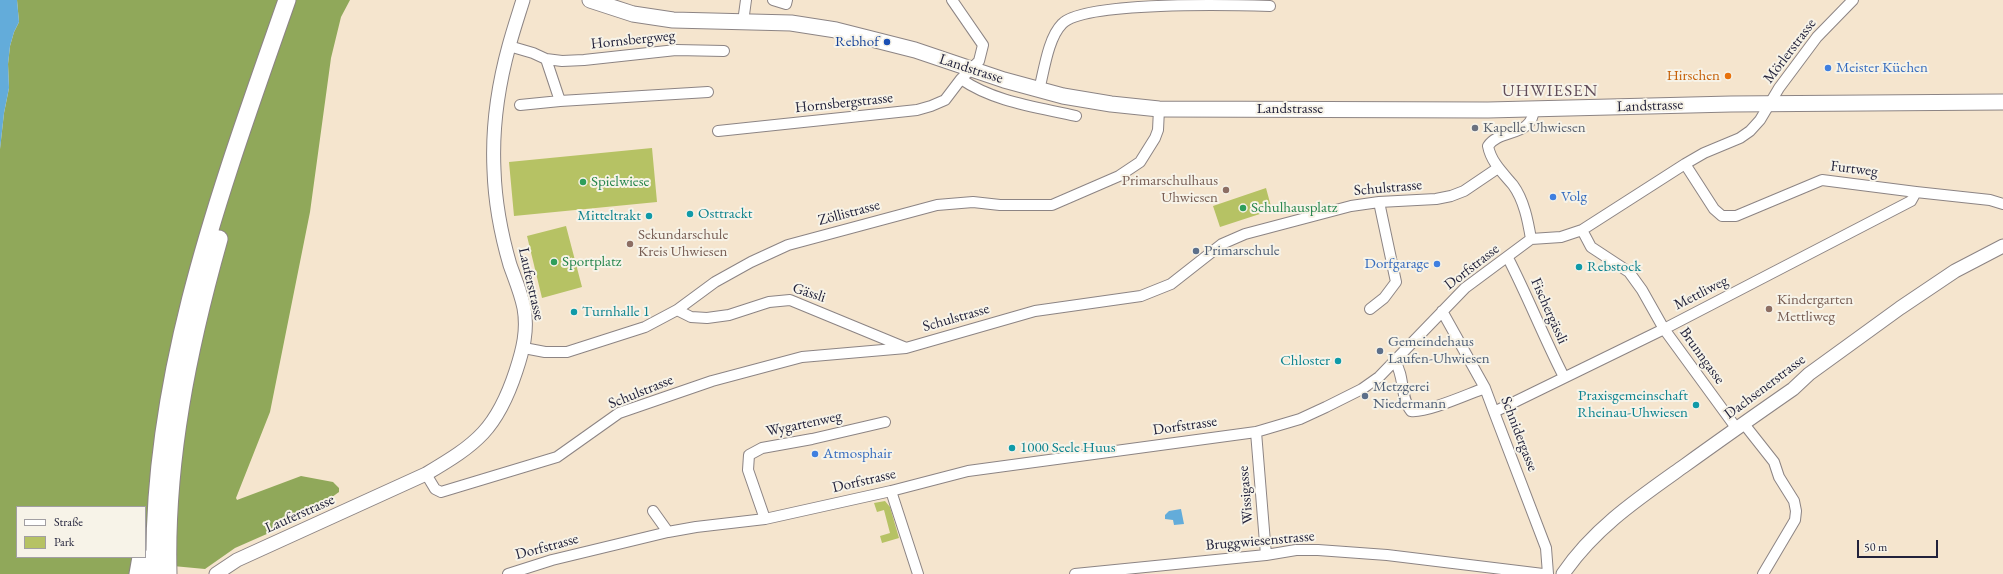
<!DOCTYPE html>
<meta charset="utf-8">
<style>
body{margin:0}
#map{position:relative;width:2003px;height:574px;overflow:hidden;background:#f5e5ce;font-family:"EB Garamond",serif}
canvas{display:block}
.legend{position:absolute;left:16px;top:506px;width:130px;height:52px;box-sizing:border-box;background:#f7f3e8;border:1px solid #a29fa3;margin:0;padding:5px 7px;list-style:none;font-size:12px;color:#22223b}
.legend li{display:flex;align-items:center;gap:8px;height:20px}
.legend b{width:20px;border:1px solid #a29fa3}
.scale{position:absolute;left:1857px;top:540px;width:81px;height:18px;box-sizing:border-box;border:2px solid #22223b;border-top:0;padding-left:5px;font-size:12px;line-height:14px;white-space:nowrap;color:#22223b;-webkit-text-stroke:3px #f7f3e8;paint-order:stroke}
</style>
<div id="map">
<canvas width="2003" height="574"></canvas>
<ul class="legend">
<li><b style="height:5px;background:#fff"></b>Straße</li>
<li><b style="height:11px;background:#b6c264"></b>Park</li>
</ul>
<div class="scale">50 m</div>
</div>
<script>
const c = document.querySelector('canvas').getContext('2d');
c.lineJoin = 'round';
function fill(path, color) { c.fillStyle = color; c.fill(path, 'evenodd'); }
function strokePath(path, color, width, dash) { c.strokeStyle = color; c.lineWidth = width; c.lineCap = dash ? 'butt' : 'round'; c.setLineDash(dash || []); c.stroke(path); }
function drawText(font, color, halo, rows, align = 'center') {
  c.font = font + ' "EB Garamond",serif'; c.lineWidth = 4; c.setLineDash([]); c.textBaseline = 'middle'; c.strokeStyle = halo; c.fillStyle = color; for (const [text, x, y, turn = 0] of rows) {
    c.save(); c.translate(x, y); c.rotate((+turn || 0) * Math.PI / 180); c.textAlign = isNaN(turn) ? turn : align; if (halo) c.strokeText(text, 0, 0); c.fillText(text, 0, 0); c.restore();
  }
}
const green = new Path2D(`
 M652,148L657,202L514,216L509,162Z
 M1266,188L1272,210L1220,227L1213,206Z
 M566,226L582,287L542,298L527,236Z
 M885,501L890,507L899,538L882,543L880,536L890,533L884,510L877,512L874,503Z`);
const forest = new Path2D(`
 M17,0H350L341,17L331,58L310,212L270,412L236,498L237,500L301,476L333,482L339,488V492L303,518L235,548L205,569L141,563L138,574H0V149L4,113L9,88L8,64L10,46L14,32L19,22ZM17,507H145V557H17Z`);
const water = new Path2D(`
 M0,0H17L19,22L14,32L10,46L8,64L9,88L4,113L0,149Z
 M1181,509L1184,524L1174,525L1173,520L1165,519V515L1169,511Z`);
const street = new Path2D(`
 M773,0L786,4L787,0
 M743,22L746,0
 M509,46L533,53L546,59L562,61L584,60L676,50L724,51
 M546,59L560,101L708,92
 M961,79C994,102 1037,107 1076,116
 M1039,90C1044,71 1048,38 1062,24C1083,1 1234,5 1270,6
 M520,105L560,101
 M718,131L917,110L931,106L945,100L961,79L979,61L983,45L952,0
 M1685,164L1714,209L1722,216H1736L1822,180L1916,192L1990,200L2003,204
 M1582,230L1591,247L1629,272L1642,290L1664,329L1737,429
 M1531,239C1528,221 1524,200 1513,185C1503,173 1491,162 1488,146C1500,128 1533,138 1534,108
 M1508,258C1528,297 1544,338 1564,377
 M1370,309L1384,298L1396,282L1379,202
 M677,310L691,317L707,318L729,315L769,302L790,300L904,347
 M1442,311L1485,388L1494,412L1546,548L1548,574
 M524,348L545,352H567L645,327L677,310L715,282L751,262L788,245L937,205L973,202L1000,205H1052L1119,176L1140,162L1155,138L1158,130L1159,109
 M1395,362C1405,376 1400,398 1411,411C1427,413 1468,394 1485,388
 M1494,412L1664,329L1911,201L1916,192
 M1744,424L1774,462L1779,477L1794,501L1796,511L1795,520L1763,574
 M1256,432L1266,555
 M426,474L435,489L441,492L557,457L619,413L712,381L802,357L906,348L1035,311L1141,296L1171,284L1222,244L1245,234L1351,206L1379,202L1436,199L1451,196L1464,191L1498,168
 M891,491L918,574
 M653,511L668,532
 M765,519L748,470L749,455L762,448L812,439L885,422
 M508,574L552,560L668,532L696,527L765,519L891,491L968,471L1256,432L1300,419L1326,407L1362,389L1379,377L1465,288L1531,239L1561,237L1582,230L1685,164L1704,153L1740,138L1750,131L1760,120L1779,88L1817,37L1853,0
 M1075,574L1266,555L1296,550H1318L1387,555L1543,574`);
const secondary = new Path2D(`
 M216,574L237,560L426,474C477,444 497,429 516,371C523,350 528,330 524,308C521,293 515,279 510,265C501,234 495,202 494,170C492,129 498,86 509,46C513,31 518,16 523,0
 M1563,574C1594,528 1639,498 1684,466C1720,440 1757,414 1793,389L1809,374L1900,308L1955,271L2003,246`);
const primary = new Path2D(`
 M590,0L633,14L673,20L791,23L836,30L915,50L1004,80L1063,96L1111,104L1159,109L1488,110L1731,104L2003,102`);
const highway = new Path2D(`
 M138,574L141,557
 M155,574C151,374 222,186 287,0
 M168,574C165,460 188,349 219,239`);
const markers = [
 [887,42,4,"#1a4fb4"],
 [1828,68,4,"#3f7fe0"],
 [1728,76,4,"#e8710a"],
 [1475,128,4,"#6b7280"],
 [583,182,4,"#2e9e5b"],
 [1226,190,4,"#8d6e63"],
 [1553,197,4,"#3f7fe0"],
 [1243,208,4,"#2e9e5b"],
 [690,214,4,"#0f9aa8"],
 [649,216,4,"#0f9aa8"],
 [630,244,4,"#8d6e63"],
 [1196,251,4,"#5c6f8a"],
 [554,262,4,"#2e9e5b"],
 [1437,264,4,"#3f7fe0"],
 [1579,267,4,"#0f9aa8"],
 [1769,309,4,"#8d6e63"],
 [574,312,4,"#0f9aa8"],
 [1380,351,4,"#5c6f8a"],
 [1338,361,4,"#0f9aa8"],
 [1365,396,4,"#5c6f8a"],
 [1696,405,4,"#0f9aa8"],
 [1012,448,4,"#0f9aa8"],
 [815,454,4,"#3f7fe0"]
];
const streetNames = [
 ["Hornsbergweg",633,40,-6],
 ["Mörlerstrasse",1790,51,-53],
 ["Landstrasse",971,69,18],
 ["Hornsbergstrasse",844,103,-6],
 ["Landstrasse",1650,106,-2],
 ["Landstrasse",1290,109],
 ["Furtweg",1854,169,7],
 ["Schulstrasse",1388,188,-5],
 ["Zöllistrasse",849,213,-15],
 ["Dorfstrasse",1472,267,-38],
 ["Lauferstrasse",531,284,77],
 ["Gässli",809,293,18],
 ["Mettliweg",1701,293,-27],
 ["Fischergässli",1549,311,66],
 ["Schulstrasse",956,318,-16],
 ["Brunngasse",1702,356,54],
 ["Dachsenerstrasse",1765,387,-37],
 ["Schulstrasse",641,392,-22],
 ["Wygartenweg",804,424,-12],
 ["Dorfstrasse",1185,426,-8],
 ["Schnidergasse",1519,434,69],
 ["Dorfstrasse",864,481,-13],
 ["Wissigasse",1246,495,-95],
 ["Lauferstrasse",300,514,-24],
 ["Bruggwiesenstrasse",1260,541,-5],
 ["Dorfstrasse",547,547,-15]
];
const transitNames = [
 ["Rebhof",879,42]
];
const shopNames = [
 ["Meister Küchen",1836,68],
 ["Volg",1561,197],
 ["Dorfgarage",1429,264,"right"],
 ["Atmosphair",823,454]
];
const foodNames = [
 ["Hirschen",1720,76]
];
const worshipNames = [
 ["Kapelle Uhwiesen",1483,128]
];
const educationNames = [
 ["Primarschulhaus",1218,181,"right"],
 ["Uhwiesen",1218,198,"right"],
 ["Sekundarschule",638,235],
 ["Kreis Uhwiesen",638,252],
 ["Kindergarten",1777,300],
 ["Mettliweg",1777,317]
];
const leisureNames = [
 ["Spielwiese",591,182],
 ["Schulhausplatz",1251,208],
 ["Sportplatz",562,262]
];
const cultureNames = [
 ["Osttrackt",698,214],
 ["Mitteltrakt",641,216,"right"],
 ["Rebstock",1587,267],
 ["Turnhalle 1",582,312],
 ["Chloster",1330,361,"right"],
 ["Praxisgemeinschaft",1688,396,"right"],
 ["Rheinau-Uhwiesen",1688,413,"right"],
 ["1000 Seele Huus",1020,448]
];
const serviceNames = [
 ["Primarschule",1204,251],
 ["Gemeindehaus",1388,342],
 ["Laufen-Uhwiesen",1388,359],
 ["Metzgerei",1373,387],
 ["Niedermann",1373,404]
];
const quarterNames = [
 ["UHWIESEN",1550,91]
];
fill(green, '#b6c264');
fill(forest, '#90a85a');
fill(water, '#63acda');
strokePath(street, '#8c8484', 12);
strokePath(secondary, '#8c8484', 15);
strokePath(primary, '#8c8484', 17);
strokePath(highway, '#8c8484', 19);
strokePath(street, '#fff', 10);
strokePath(secondary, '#fff', 13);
strokePath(primary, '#fff', 15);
strokePath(highway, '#fff', 17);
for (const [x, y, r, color] of markers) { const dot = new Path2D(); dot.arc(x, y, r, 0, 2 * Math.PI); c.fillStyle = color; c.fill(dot); strokePath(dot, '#f7f3e8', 1.5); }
drawText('15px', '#22223b', '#f7f3e8', streetNames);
drawText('15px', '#164399', '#f7f3e8', transitNames, 'right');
drawText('15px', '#366cbe', '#f7f3e8', shopNames, 'left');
drawText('15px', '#c56008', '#f7f3e8', foodNames, 'right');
drawText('15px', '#5b616d', '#f7f3e8', worshipNames, 'left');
drawText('15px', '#785e54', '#f7f3e8', educationNames, 'left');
drawText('15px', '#27864d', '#f7f3e8', leisureNames, 'left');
drawText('15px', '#0d838f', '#f7f3e8', cultureNames, 'left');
drawText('15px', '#4e5e75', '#f7f3e8', serviceNames, 'left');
c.letterSpacing = '1px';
drawText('17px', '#614c59', '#f7f3e8', quarterNames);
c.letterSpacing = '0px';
</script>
